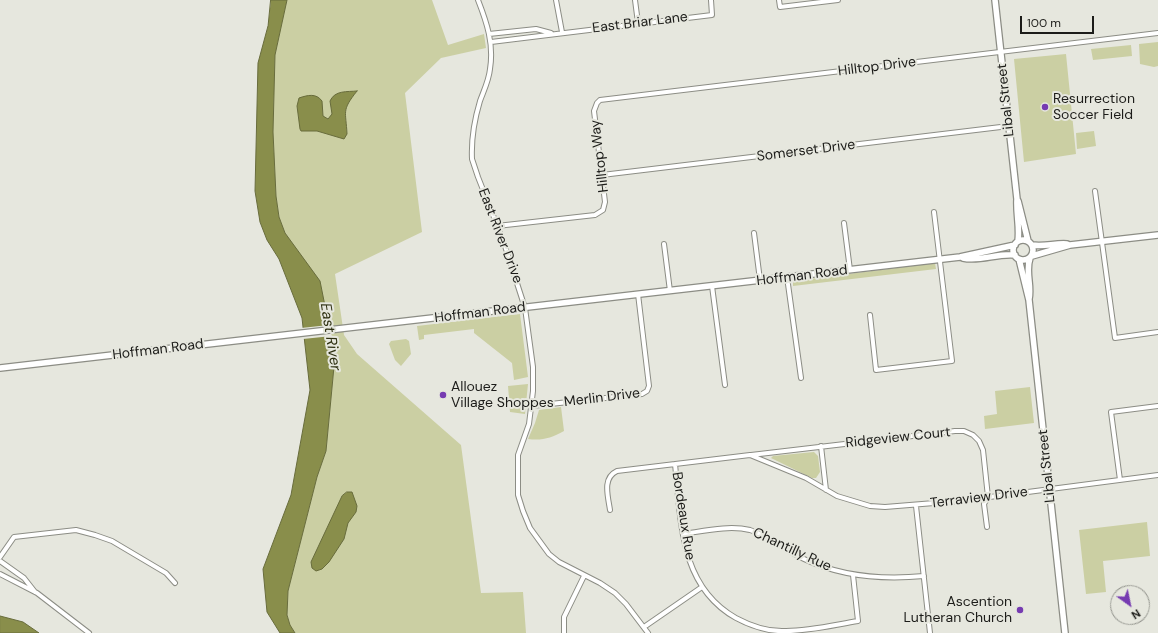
<!DOCTYPE html>
<style>
body{margin:0}
#map{position:relative;width:1158px;height:633px;overflow:hidden;background:#e6e7de;font-family:"DM Sans",sans-serif}
canvas{display:block}
.north{position:absolute;left:1110px;top:585px;width:40px;height:40px;box-sizing:border-box;background:#e6e7de;border:1px solid #95968f;border-radius:50%;rotate:147deg;font-size:11px;font-weight:700;line-height:16px;text-align:center;color:#1c1c19}
.north::after{content:'';display:block;margin:auto;width:14px;height:18px;background:#763bb1;clip-path:polygon(50% 0,100% 100%,50% 72%,0 100%)}
.scale{position:absolute;left:1020px;top:16px;width:74px;height:18px;box-sizing:border-box;border:2px solid #1c1c19;border-top:0;padding-left:5px;font-size:12px;line-height:14px;white-space:nowrap;color:#1c1c19;-webkit-text-stroke:3px #e6e7de;paint-order:stroke}
</style>
<div id="map">
<canvas width="1158" height="633"></canvas>
<div class="north">N</div>
<div class="scale">100 m</div>
</div>
<script>
const c = document.querySelector('canvas').getContext('2d');
c.lineJoin = 'round';
function fill(path, color) { c.fillStyle = color; c.fill(path, 'evenodd'); }
function strokePath(path, color, width, dash) { c.strokeStyle = color; c.lineWidth = width; c.lineCap = dash ? 'butt' : 'round'; c.setLineDash(dash || []); c.stroke(path); }
function drawText(font, color, halo, rows, align = 'center') {
  c.font = font + ' "DM Sans",sans-serif'; c.lineWidth = 4; c.setLineDash([]); c.textBaseline = 'middle'; c.strokeStyle = halo; c.fillStyle = color; for (const [text, x, y, turn = 0] of rows) {
    c.save(); c.translate(x, y); c.rotate((+turn || 0) * Math.PI / 180); c.textAlign = isNaN(turn) ? turn : align; if (halo) c.strokeText(text, 0, 0); c.fillText(text, 0, 0); c.restore();
  }
}
const green = new Path2D(`
 M287,0H432L448,45L484,34L486,48L441,58L405,93L422,232L335,274L344,335L357,354L461,445L481,593L523,592L526,633H295L290,625L287,614L288,591L317,477L326,451L335,356L326,322L285,233L279,217L276,196L273,132L275,55Z
 M1158,42V66L1154,67L1140,64L1139,44Z
 M1131,45L1132,56L1093,60L1091,49Z
 M1066,54L1076,154L1024,162L1014,59Z
 M1094,131L1096,146L1077,149L1076,133Z
 M935,263L936,269L793,286V281Z
 M520,314L528,377L514,380L512,363L474,333V329L424,335V339L419,340L417,326Z
 M406,339L409,341L411,354L401,366L395,360L389,344L391,341Z
 M528,384L525,414L510,412L508,386Z
 M1030,387L1034,423L985,429L984,416L997,414L995,391Z
 M561,407L564,431C551,438 542,441 528,439L535,423L539,410Z
 M814,452L818,456L820,472L816,478H812L771,458L773,456Z
 M1147,522L1150,556L1103,561L1106,592L1086,594L1079,530Z`);
const water = new Path2D(`
 M271,0H287L275,55L273,132L276,196L279,217L285,233L320,281L335,356L326,451L317,477L288,591L287,615L290,625L295,633H280L267,612L263,569L291,495L310,390L302,318L279,259L267,240L260,222L255,191L258,63L268,26Z
 M357,91C341,111 346,111 347,134L344,139L317,131H301L300,129L297,106L299,98C308,95 316,93 322,101L323,116L328,119L332,114L330,101C335,90 347,92 357,91Z
 M347,492H352L357,506L356,512L348,523L344,539L329,562L322,569L316,571L312,568L311,562L342,496Z
 M0,616L23,622L39,633H0Z`);
const pier = new Path2D(`
 M329,325L332,336L303,339L301,328Z`);
const street = new Path2D(`
 M478,0C487,23 494,44 490,69C489,80 484,90 480,101C474,121 471,138 472,159L478,177L504,243L525,308L533,367V391L529,424L518,455V495L523,511L530,528L549,554L559,562L600,583L615,593L626,604L648,633
 M556,0L562,32
 M635,0L638,23
 M779,0L780,7L838,0
 M489,34L536,29L551,33
 M491,42L712,15L711,0
 M602,175L1009,126
 M1095,191L1115,338L1158,332
 M844,223L850,270
 M497,226L595,215L603,210L605,202L594,111L597,103L600,100L1158,33
 M754,233L760,280
 M664,244L670,291
 M787,277L801,378
 M712,286L725,385
 M870,315L876,370L952,361L934,212
 M532,406L642,394L647,391L649,386L638,294
 M821,446L826,490
 M751,455L955,431H964L973,435L979,441L983,450L988,497L984,504L987,527
 M675,464C681,520 679,586 736,618C751,626 769,632 786,631C810,631 834,625 858,621L853,575
 M1120,480L1111,412L1158,406
 M916,506L930,633
 M610,510C608,496 602,478 617,471L750,455L806,478L837,496L870,506L885,507L959,501L1158,475
 M683,534C704,531 729,525 750,530C770,536 786,551 804,559C842,577 882,580 924,576
 M0,557L14,537L76,530L95,535L112,541L166,573L175,583
 M0,561L24,578L35,592
 M0,574L37,593L89,633
 M644,627L702,587
 M564,633V617L584,576`);
const secondary = new Path2D(`
 M995,0L1017,199C1016,214 1020,227 1018,241
 M1018,201L1028,241
 M1013 250a10 10 0 1 1 20 0a10 10 0 1 1-20 0Z
 M1032,245C1044,247 1055,243 1067,244
 M1032,256L1070,245L1158,235
 M963,258C980,262 997,253 1015,255
 M1019,259L1029,300L1065,633
 M1029,299C1032,285 1025,272 1030,258
 M0,368L960,257L1015,245`);
const markers = [
 [1045,107,4,"#763bb1"],
 [443,395,4,"#763bb1"],
 [1020,610,4,"#763bb1"]
];
const streetNames = [
 ["East Briar Lane",640,23,-7],
 ["Hilltop Drive",877,67,-7],
 ["Libal Street",1006,100,-96],
 ["Somerset Drive",806,151,-7],
 ["Hilltop Way",600,156,-97],
 ["East River Drive",500,236,69],
 ["Hoffman Road",802,276,-7],
 ["Hoffman Road",480,313,-7],
 ["Hoffman Road",158,350,-7],
 ["Merlin Drive",602,398,-7],
 ["Ridgeview Court",898,438,-6],
 ["Libal Street",1047,466,-96],
 ["Terraview Drive",979,498,-7],
 ["Bordeaux Rue",683,516,81],
 ["Chantilly Rue",792,550,25]
];
const poiNames = [
 ["Resurrection",1053,99],
 ["Soccer Field",1053,115],
 ["Allouez",451,387],
 ["Village Shoppes",451,403],
 ["Ascention",1012,602,"right"],
 ["Lutheran Church",1012,618,"right"]
];
const waterNames = [
 ["East River",330,337,81]
];
fill(green, '#cbcfa3');
fill(water, '#898e4b');
strokePath(water, '#686c3c', 1);
fill(pier, '#e6e7de');
strokePath(street, '#8c8d85', 6);
strokePath(secondary, '#8c8d85', 8);
strokePath(street, '#fff', 4);
strokePath(secondary, '#fff', 5.5);
for (const [x, y, r, color] of markers) { const dot = new Path2D(); dot.arc(x, y, r, 0, 2 * Math.PI); c.fillStyle = color; c.fill(dot); strokePath(dot, '#e6e7de', 1.5); }
drawText('14px', '#1c1c19', '#e6e7de', streetNames);
drawText('14px', '#1c1c19', '#e6e7de', poiNames, 'left');
drawText('italic 15px', '#2e3012', '#e6e7de', waterNames);
</script>
